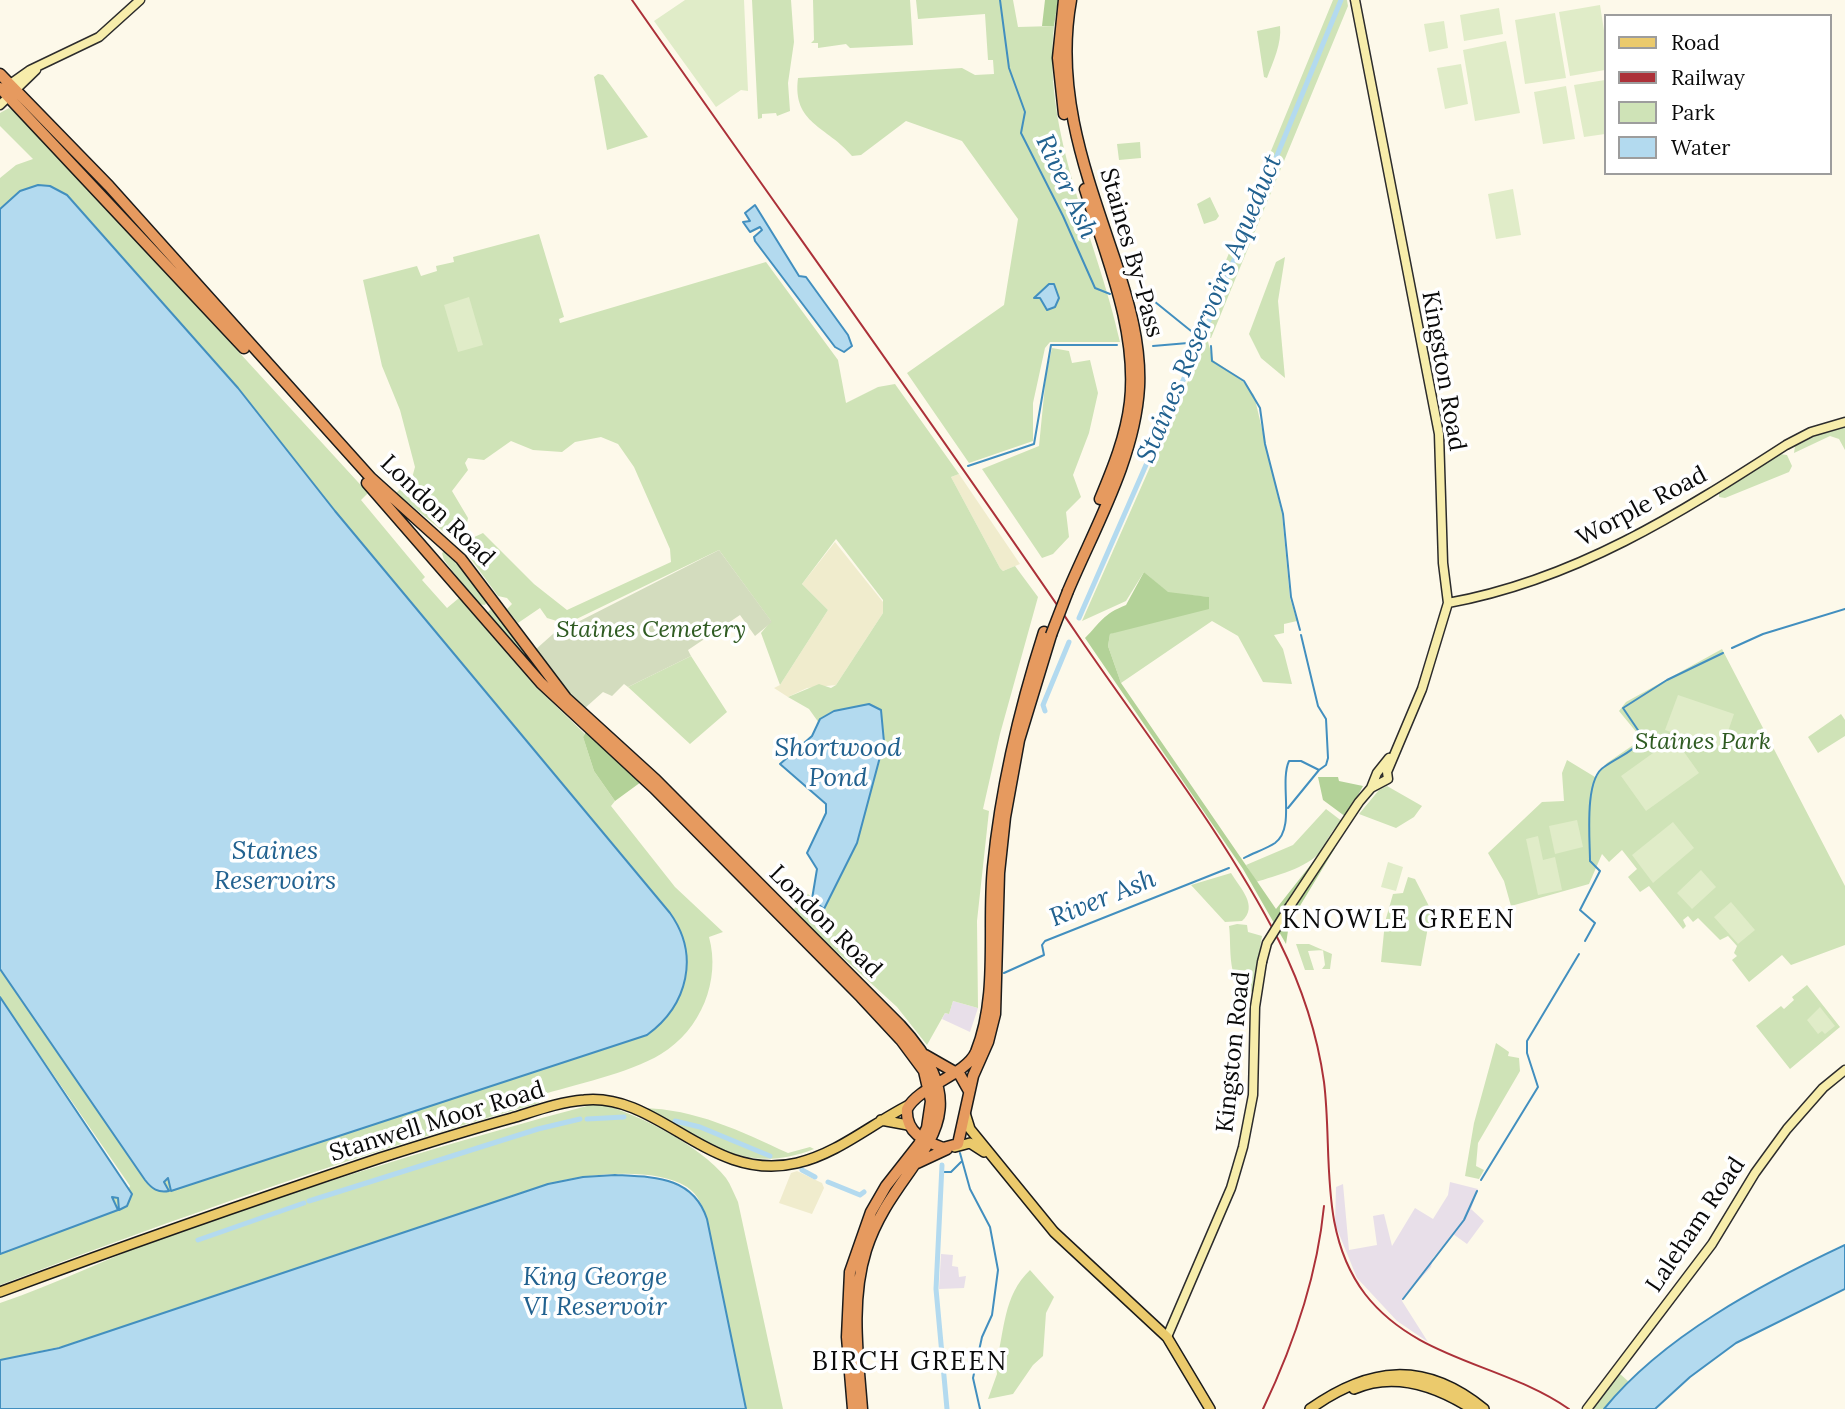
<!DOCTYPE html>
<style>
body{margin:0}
#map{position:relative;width:1845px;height:1409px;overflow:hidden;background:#fdf9ea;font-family:Lora,serif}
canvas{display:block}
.legend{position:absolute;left:1604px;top:14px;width:228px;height:161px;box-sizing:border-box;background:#fff;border:2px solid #9d9d9d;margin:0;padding:9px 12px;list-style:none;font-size:21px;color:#0a0a0a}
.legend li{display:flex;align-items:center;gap:14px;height:35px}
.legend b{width:35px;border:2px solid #9d9d9d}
</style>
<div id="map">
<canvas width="1845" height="1409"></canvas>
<ul class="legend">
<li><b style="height:9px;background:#ebca6c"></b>Road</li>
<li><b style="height:9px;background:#ac3139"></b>Railway</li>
<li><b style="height:19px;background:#cfe3b7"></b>Park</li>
<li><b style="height:19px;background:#b3daef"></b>Water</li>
</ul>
</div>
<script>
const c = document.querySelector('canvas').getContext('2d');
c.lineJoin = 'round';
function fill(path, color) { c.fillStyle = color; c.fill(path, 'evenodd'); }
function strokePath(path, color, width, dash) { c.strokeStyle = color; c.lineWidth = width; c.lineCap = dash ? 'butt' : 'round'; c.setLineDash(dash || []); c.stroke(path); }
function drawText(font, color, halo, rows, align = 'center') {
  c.font = font + ' Lora,serif'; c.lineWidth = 7; c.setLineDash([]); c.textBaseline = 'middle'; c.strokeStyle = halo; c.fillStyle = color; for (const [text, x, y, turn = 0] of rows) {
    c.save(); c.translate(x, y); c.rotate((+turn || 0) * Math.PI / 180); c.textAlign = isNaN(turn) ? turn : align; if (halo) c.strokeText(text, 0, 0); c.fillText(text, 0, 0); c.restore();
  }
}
const industrial = new Path2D(`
 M953,1001L978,1008L970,1032L942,1019L945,1013L949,1014Z
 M1450,1182L1478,1189L1471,1209L1484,1221L1467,1244L1453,1234L1433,1258L1431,1267L1403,1298L1402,1301L1428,1342L1397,1321L1357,1278L1335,1224L1336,1187L1343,1184L1349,1250L1377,1245L1373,1216L1384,1214L1392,1246L1415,1208L1433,1219L1448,1195Z
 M941,1254L953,1255L952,1266L958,1267L959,1277L966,1276L964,1288L939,1289Z`);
const farmland = new Path2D(`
 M959,474L1020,564L1003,571L1000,568L951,477Z
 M835,542L883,602V613L836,685L807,688L788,697L774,688L780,685L828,610L802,584Z
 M797,1171L822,1183L824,1188L812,1214L779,1203L791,1173Z`);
const green = new Path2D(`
 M752,0H791L794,42L788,83L790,111L777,116L776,113L762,114V118L758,119Z
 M813,0H910L913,45L850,48L846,44L818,48V43H811L814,40Z
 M916,0H1013L1018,27L1054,26C1042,135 1097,237 1120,342H1050L1045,348L1033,403V441L969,463L907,373L1004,305L1018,219L962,141L906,121L861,155L852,156C827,126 792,124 798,78L962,68L975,75L994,74L993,60H988L985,14L918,19Z
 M1333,0H1347L1348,6L1211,338L1197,331Z
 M1280,26C1282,43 1273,62 1267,78L1264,77L1257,31Z
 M598,74L603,75L648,137L607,150L594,77Z
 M9,108L28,122L368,493L361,500L425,577L422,580L447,608L459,598L535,686L585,734L583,737L594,771L615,801L611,806L675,887L723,932L709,937C721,980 701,1030 661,1054C628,1074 575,1084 538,1096L539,1103C357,1154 177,1218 0,1285V1254L117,1210L112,1197L118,1198L119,1210L130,1186L0,997V969L145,1180C151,1188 158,1192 169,1191L164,1182L167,1178L171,1190L647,1035L681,931L670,913L335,511L238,388L71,199L38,185L20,191L0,209V178L16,165L33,159L0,126V113Z
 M1140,142L1141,158L1119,160L1117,144Z
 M1210,197L1219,216L1216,220L1204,224L1197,204Z
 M539,234L564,317L559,319L560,323L766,262L838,360L846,403L878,387L895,384L959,474L951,477L1000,568L1003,571L1015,566L1038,597L1000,734L983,809L989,811L977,921L978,1008L953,1001L949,1014L945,1013L927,1045L897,1007L792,911L808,894L824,909L857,843L870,704L834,711L819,723L809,709L788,697L819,684L831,688L836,685L883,613V600L836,539L802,584L828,610L780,685L761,633L771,621L719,550L562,626L560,622L547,618L540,608L518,623L507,609L512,604L507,598L498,596L465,551L470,539L483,533L534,584L567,610L671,562L670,549L634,467L618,444L601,437L575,442L562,452L533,450L511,441L484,460L468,458L465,463L468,470L452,491L468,518L464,537L455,541L396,493L412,478L415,467L400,410L382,366L363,280L417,266L421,276L437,271L436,266L454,262L453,257Z
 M1285,257L1278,301L1285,378L1261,358L1249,334L1276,262Z
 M1207,338L1213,360L1241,379L1254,395L1282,514L1290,598L1297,621L1284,624V633L1274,635L1283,649L1292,684L1263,682L1238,636L1212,621L1121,683L1108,646L1110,634L1208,597L1168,593L1144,572L1126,601L1082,621Z
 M1052,348L1069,351L1072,363L1090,360L1098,393L1089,433L1073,475L1081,497L1066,512L1069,537L1053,554L1042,558L982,469L1039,446L1046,375Z
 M1845,427V450L1839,439L1830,436L1794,453L1795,446L1822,433Z
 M1780,454L1787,455L1792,466L1789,472L1725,498L1719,497V493Z
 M446,550L487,601L485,605L478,604L444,560L442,553Z
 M495,605L562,697L543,680L487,613Z
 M1722,649L1845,886V945L1791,965L1782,955L1749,982L1732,960L1737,956L1734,953L1737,946L1728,936L1720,940L1698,918L1693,922L1688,916L1683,920L1686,926L1683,929L1649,886L1640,892L1628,877L1637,869L1622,850L1609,862L1602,854L1589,884L1511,906L1504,881L1488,853L1542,802L1564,801L1562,773L1567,760L1595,777L1607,763L1642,739L1619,711L1626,702Z
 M691,656L727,712L690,744L628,687Z
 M1841,714L1845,720V736L1818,753L1808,737Z
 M1387,786L1422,806L1414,817L1396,828L1359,814L1379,790Z
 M1326,809L1343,822C1330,829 1329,840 1320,852C1307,868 1275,876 1256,882L1246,865L1293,845Z
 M1231,873C1240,888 1259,906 1242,921L1225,922L1191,885Z
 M1408,877L1415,879L1431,910L1421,966L1381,962L1385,922L1393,894L1403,893Z
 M1237,924L1247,925L1248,932L1262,936L1253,992C1225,988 1232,946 1229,926Z
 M1309,944L1332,954L1330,969H1322L1325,965L1323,950L1308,951L1314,970H1305L1296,944Z
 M1807,985L1840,1027L1790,1069L1756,1026L1781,1006L1784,1009L1794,1000L1792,997Z
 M1496,1043L1509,1052L1508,1056L1519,1058L1520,1071L1478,1143L1476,1166L1484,1170L1479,1179L1465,1176L1474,1123Z
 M598,1103C638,1114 700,1145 726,1178C731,1185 734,1194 738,1202L783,1409H746L707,1219C703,1207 698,1194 687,1187C653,1166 586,1174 548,1184L229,1291L207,1329L206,1326L58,1347L0,1360V1303C57,1284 111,1256 168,1236C305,1187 454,1141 598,1103Z
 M642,1108C696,1109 740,1131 788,1153L810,1147L814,1149C743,1177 703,1139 642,1108Z
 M1030,1270L1054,1297L1046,1313L1043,1356L1033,1365L1013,1394L988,1399L997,1374L996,1364C1005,1329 1003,1296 1030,1270Z
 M1619,1373L1629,1382L1604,1409H1593Z`);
const forest = new Path2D(`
 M1045,0H1058L1054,26H1042Z
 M1144,572L1168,592L1209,597V609L1110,634L1108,646L1121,683L1276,909L1327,844L1335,848L1289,924L1286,944L1243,869L1085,638C1100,623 1103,614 1126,605Z
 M586,732L641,782L615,801L594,771L583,737Z
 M1318,777H1338L1339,781L1363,786L1346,817L1323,800Z`);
const cemetery = new Path2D(`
 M719,550L772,622L755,636L740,615L688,650L691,656L628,687L624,684L612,696L603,692L585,708L556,680L535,650L562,626L564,629Z`);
const pitch = new Path2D(`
 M685,0H744L748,91L741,90L716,107L654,21Z
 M1600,5L1605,37V70L1570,76L1559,12Z
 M1499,8L1503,34L1464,41L1460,15Z
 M1555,13L1566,78L1525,84L1515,20Z
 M1444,21L1448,48L1429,52L1424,24Z
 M1506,41L1520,113L1475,121L1463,50Z
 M1461,64L1468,104L1445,109L1437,68Z
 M1605,80V134L1584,137L1574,85Z
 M1566,86L1575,139L1543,144L1534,92Z
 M1513,189L1521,235L1496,239L1488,194Z
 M469,297L483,345L458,352L444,305Z
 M1678,695L1734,714L1722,749L1665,730Z
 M1674,738L1699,773L1646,811L1621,776Z
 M1577,820L1583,847L1555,854L1549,826Z
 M1673,822L1694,848L1653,883L1632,855Z
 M1538,836L1543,860L1555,857L1562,890L1538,895L1526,839Z
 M1388,862L1403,867L1396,891L1381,887Z
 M1701,870L1716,887L1692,909L1677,893Z
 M1731,902L1755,930L1738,944L1714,917Z
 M1820,1007L1835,1026L1825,1034L1822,1031L1818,1034L1807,1020Z`);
const water = new Path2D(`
 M38,185L50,186L67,195L238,388L335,511L670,913C700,955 688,1005 647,1035L171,1191L168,1178L164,1182L169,1191C158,1193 152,1189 145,1180L0,969V209L20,191Z
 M755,205L799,276L806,277L848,335L852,346L844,352L835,347L755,241L754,237L762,230L760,227L750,232L743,222L750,221L745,213Z
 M1049,284H1054L1059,298L1055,307L1047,310L1040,298H1034Z
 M869,704L881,710L884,742L857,843L824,909L812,899L817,869L807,853L826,813V804L780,764L812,736L820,719L834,711Z
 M0,997L132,1194L127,1206L119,1210L118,1198L112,1197L118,1210L0,1254Z
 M615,1175C654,1177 693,1176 707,1219L746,1409H0V1360L59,1348L548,1184L583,1177Z
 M1845,1245V1289L1736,1343L1690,1377L1655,1409H1604C1663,1336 1762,1284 1845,1245Z`);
const stream = new Path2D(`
 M1000,0L1009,68L1025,112L1021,133L1063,216L1095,288L1110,294
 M1135,292L1144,293L1196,335
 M1153,346L1188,343L1196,334
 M1211,346L1212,361L1244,381L1260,408L1265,444L1283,514L1291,597L1300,630
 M968,466L1034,444L1051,345H1117
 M1732,648L1763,634L1845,609
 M1288,808L1319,770
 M1244,858C1253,853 1266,849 1275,843C1296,828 1279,783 1289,761H1301L1319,770L1326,765L1328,758L1326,719L1318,706L1301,635
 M1585,941L1595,923L1580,910L1600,871L1590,861C1590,839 1584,779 1604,767C1619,756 1630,754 1644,739L1623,708L1667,680L1723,653
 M1004,973L1044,955L1042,945L1045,941L1229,868
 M960,1153L970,1189L990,1227L998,1270L992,1315L982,1337L973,1378L980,1409
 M942,1172H951L961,1162
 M1481,1180L1538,1087L1527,1053V1041L1579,954
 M1403,1299L1464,1220L1477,1191`);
const canal = new Path2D(`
 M1079,618L1206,328L1341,0
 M1045,711L1043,705L1069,642
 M587,1119L624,1117
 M675,1121L700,1127L770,1156
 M942,1165L936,1289L947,1409
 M802,1170L815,1177
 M828,1182L860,1195L864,1192
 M309,1201L538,1129L580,1119
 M198,1240L304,1203`);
const secondary = new Path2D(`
 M6,87L30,70L99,37L140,0
 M0,105L36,70
 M1448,603C1575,580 1679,514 1786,445L1811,432L1845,422
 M1371,788L1377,773L1389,758
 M1290,906L1359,802L1371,788L1388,779L1387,772L1422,689L1448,603L1443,563L1439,434L1355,0
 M1167,1337L1231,1188L1243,1147L1253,1095L1255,1007L1262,962
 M1587,1409L1712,1244L1755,1173L1787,1129L1823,1088L1845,1070`);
const primary = new Path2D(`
 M965,1113L970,1129L1054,1232L1167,1337L1210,1409
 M881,1120L908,1125
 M955,1147L970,1143L984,1152
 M0,1292C126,1245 252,1201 380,1158C424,1144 468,1130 512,1118C535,1111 559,1102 584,1100C659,1092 710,1184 797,1163C837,1154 873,1123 909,1105
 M1354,1389C1395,1371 1436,1386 1472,1409
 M1310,1409C1369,1367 1424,1360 1484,1409`);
const highway = new Path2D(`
 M0,74L109,186L371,478L461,559L566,698L656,780L900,1025C994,1128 896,1155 866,1250C850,1301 858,1357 862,1409
 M0,88L244,348
 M1064,114L1058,58L1064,0
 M1085,189C1106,257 1138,330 1130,402C1126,436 1113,468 1100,499
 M367,483L541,683L654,788L861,997L901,1040L924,1071L931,1101L927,1128L919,1144L886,1186L871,1212L850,1272L847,1337L853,1409
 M1068,591C1095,527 1135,458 1139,387C1141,344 1129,303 1116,263C1087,176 1054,93 1071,0
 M1044,632C1019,710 1001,786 993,867C987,927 999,995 976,1052C966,1075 919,1086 907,1109C905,1132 924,1141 943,1148L958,1144L973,1076L988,1042L995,1014L999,873L1005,817L1019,740L1051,635
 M925,1055L960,1075L969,1091
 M917,1163L947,1149`);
const rail = new Path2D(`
 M632,0C781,213 934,424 1081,640C1147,736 1226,837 1279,941C1301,985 1317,1032 1324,1082C1333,1154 1318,1232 1365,1294C1417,1361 1503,1363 1569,1409
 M1263,1409C1294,1344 1317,1278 1324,1206`);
const secondaryBridge = new Path2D(`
 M1262,962L1267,943L1290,906`);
const highwayBridge = new Path2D(`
 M1051,635L1068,591`);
const streetNames = [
 ["Staines By-Pass",1131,253,74],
 ["Kingston Road",1443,371,80],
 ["Worple Road",1642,507,-28],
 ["London Road",437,511,44],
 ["London Road",825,922,45],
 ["Kingston Road",1234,1052,-84],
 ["Stanwell Moor Road",437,1122,-17],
 ["Laleham Road",1696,1225,-56]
];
const parkNames = [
 ["Staines Cemetery",651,630],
 ["Staines Park",1703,742]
];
const waterNames = [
 ["River Ash",1066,187,65],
 ["Staines Reservoirs Aqueduct",1210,309,-67],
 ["Shortwood",838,749],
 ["Pond",838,779],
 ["Staines",275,852],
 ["Reservoirs",275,882],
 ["River Ash",1103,899,-22],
 ["King George",595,1278],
 ["VI Reservoir",595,1308]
];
const neighbourhoodNames = [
 ["KNOWLE GREEN",1399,921],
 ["BIRCH GREEN",910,1363]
];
fill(industrial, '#e8dfe9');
fill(farmland, '#f0eccd');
fill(green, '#cfe3b7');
fill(forest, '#b3d298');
fill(cemetery, '#d3dcbe');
fill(pitch, '#e0ecc8');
fill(water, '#b3daef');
strokePath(water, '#428fbf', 2);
strokePath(stream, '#428fbf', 2);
strokePath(canal, '#b3daef', 5);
strokePath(secondary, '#2c2c2c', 11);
strokePath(primary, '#1b1b1b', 12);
strokePath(highway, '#1b1b1b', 13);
strokePath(secondary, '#f7edab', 8);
strokePath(primary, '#ebca6c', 9);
strokePath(highway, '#e69a5f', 10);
strokePath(rail, '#ac3139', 2);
strokePath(secondaryBridge, '#2c2c2c', 11, []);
strokePath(highwayBridge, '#1b1b1b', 13, []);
strokePath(secondaryBridge, '#f7edab', 8);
strokePath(highwayBridge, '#e69a5f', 10);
drawText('24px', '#0a0a0a', '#fff', streetNames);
drawText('italic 24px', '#2f5b22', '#fff', parkNames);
drawText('italic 26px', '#21618f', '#fff', waterNames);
c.letterSpacing = '2px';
drawText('26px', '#0a0a0a', '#fff', neighbourhoodNames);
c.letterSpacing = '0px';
</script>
